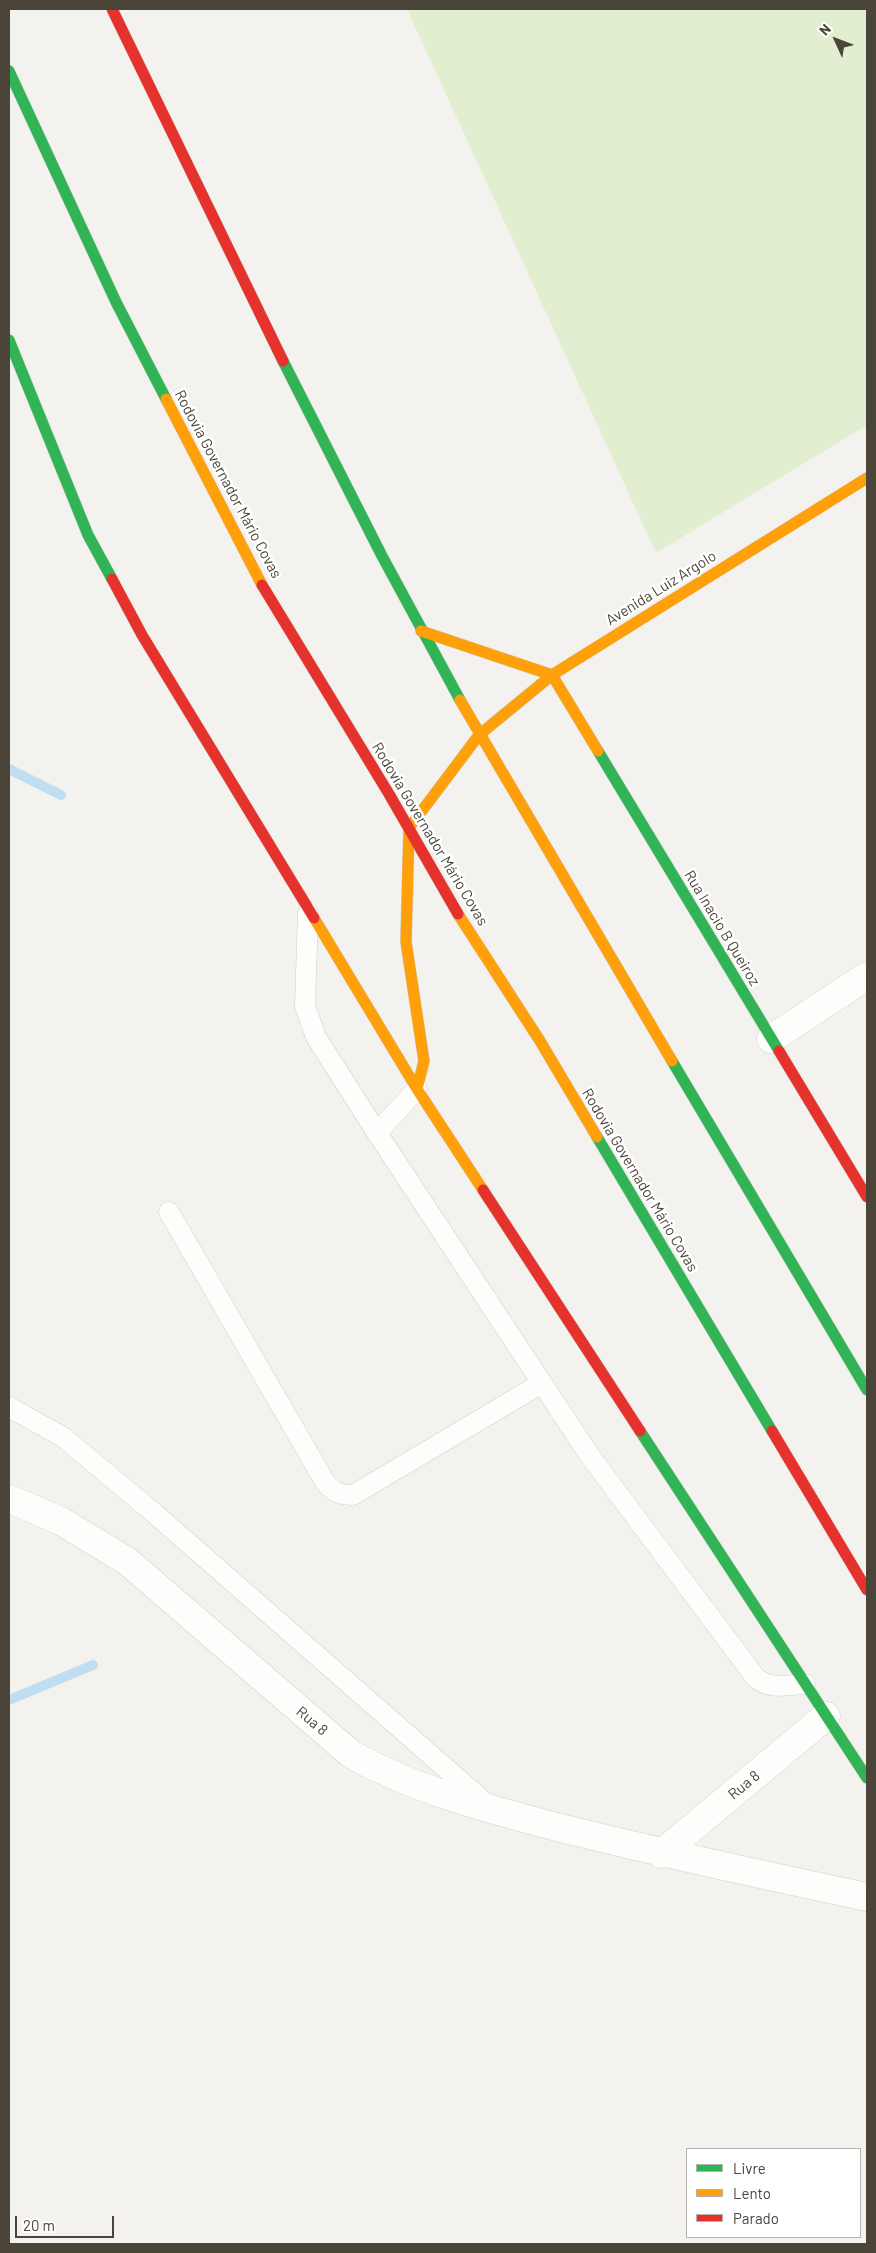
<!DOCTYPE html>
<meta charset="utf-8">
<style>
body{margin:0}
#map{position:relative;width:876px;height:2253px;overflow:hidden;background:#f4f2ee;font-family:Barlow,sans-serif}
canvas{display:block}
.frame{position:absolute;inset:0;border:10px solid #4b4439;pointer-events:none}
.legend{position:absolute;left:686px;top:2148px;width:175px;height:90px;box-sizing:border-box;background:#fff;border:1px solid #b7b4b0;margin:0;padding:6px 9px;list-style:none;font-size:15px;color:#4b4439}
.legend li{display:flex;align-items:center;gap:10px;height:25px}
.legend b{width:25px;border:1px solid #b7b4b0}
.north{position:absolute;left:811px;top:15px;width:50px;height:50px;-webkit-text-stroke:4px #fff;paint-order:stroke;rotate:313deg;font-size:14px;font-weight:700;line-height:20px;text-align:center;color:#4b4439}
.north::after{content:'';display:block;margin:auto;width:18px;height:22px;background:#4b4439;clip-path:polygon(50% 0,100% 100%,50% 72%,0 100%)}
.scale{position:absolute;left:15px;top:2216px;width:99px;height:22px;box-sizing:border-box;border:2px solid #4b4439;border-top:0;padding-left:6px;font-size:15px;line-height:18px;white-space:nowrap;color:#4b4439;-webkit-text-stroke:4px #fff;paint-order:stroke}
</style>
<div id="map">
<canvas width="876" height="2253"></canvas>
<div class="frame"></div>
<ul class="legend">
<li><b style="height:6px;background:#30b455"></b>Livre</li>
<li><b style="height:6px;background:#ff9f0a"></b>Lento</li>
<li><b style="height:6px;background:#e5322d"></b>Parado</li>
</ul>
<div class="north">N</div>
<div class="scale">20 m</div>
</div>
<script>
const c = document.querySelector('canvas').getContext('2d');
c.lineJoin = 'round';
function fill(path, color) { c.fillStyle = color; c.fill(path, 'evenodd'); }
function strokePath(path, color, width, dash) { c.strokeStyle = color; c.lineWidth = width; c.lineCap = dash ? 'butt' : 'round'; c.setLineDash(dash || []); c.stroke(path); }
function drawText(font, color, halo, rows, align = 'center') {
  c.font = font + ' Barlow,sans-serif'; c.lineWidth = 5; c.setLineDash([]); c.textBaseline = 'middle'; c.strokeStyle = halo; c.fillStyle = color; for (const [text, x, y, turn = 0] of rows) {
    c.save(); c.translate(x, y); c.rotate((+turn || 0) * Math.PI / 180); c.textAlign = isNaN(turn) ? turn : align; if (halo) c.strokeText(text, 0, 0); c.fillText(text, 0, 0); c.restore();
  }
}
const green = new Path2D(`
 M407,9H867V425L656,553Z`);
const stream = new Path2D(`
 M9,769L61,795
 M9,1700L93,1665`);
const lane = new Path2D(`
 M308,913L305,1006L316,1037L377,1133L590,1456L756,1678C770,1690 787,1685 805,1684
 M377,1133L417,1089
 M169,1212L325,1482C333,1492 340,1495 353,1495L542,1383
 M9,1407L63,1437L154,1513L489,1806`);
const street = new Path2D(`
 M771,1039L867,976
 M9,1499L59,1520L127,1561L351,1754C412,1789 489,1809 557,1827C660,1853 763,1875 867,1897
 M661,1854L826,1716`);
const fast = new Path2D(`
 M9,71L116,302L166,399
 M9,340L88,535L112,579
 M283,361L382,556L460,700
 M598,751L779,1051
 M672,1061L867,1390
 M597,1137L772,1431
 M640,1431L867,1778`);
const slow = new Path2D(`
 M166,399L262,585
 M421,631L552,675L598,751
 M460,700L672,1061
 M479,735L552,675L867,478
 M458,914L540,1041L597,1137
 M314,918L417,1089L483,1190
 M417,1089L424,1061L406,942L409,828L479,735`);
const jam = new Path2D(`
 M112,9L283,361
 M112,579L142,635L314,918
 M262,585L389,794L458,914
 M779,1051L867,1197
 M483,1190L640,1431
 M772,1431L867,1590`);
const streetNames = [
 ["Rodovia Governador Mário Covas",228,484,62],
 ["Avenida Luiz Argolo",661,588,-32],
 ["Rodovia Governador Mário Covas",430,834,59],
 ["Rua Inacio B Queiroz",722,928,59],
 ["Rodovia Governador Mário Covas",640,1180,59],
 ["Rua 8",312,1721,40],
 ["Rua 8",744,1785,-40]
];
fill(green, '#e1eecf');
strokePath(stream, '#c0ddf1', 10);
strokePath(lane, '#d2d0cb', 21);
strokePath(street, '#d2d0cb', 29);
strokePath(fast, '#d3cfc5', 12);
strokePath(slow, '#d3cfc5', 12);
strokePath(jam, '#d3cfc5', 12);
strokePath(lane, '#fdfdfc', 20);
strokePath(street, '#fdfdfc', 28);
strokePath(fast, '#30b455', 11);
strokePath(slow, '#ff9f0a', 11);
strokePath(jam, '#e5322d', 11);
drawText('15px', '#4b4439', '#fff', streetNames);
</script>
